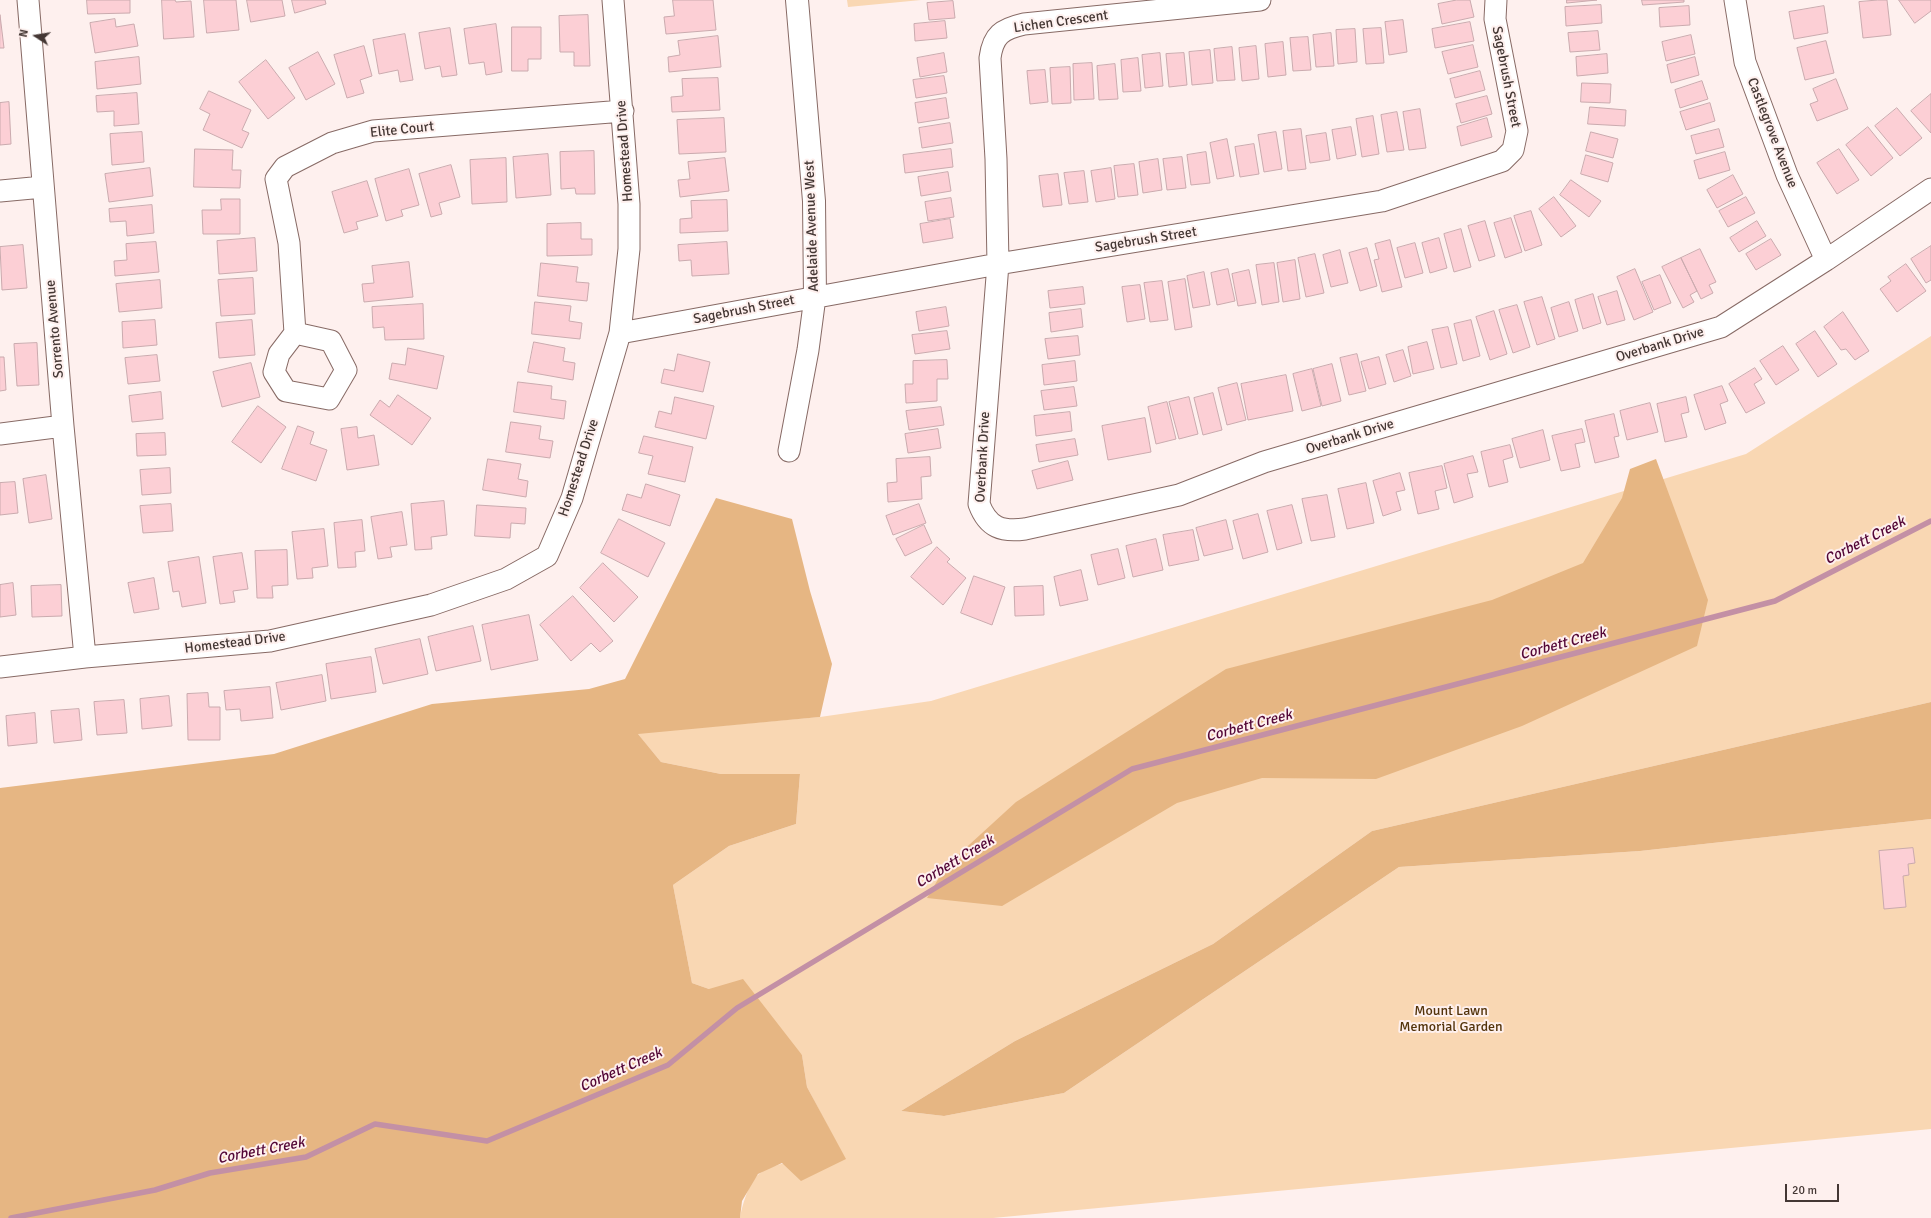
<!DOCTYPE html>
<style>
body{margin:0}
#map{position:relative;width:1931px;height:1218px;overflow:hidden;background:#fef0ee;font-family:Signika,sans-serif}
canvas{display:block}
.north{position:absolute;left:16px;top:16px;width:40px;height:40px;-webkit-text-stroke:3px #fef0ee;paint-order:stroke;rotate:282deg;font-size:11px;font-weight:700;line-height:16px;text-align:center;color:#443734}
.north::after{content:'';display:block;margin:auto;width:14px;height:18px;background:#443734;clip-path:polygon(50% 0,100% 100%,50% 72%,0 100%)}
.scale{position:absolute;left:1785px;top:1184px;width:54px;height:18px;box-sizing:border-box;border:2px solid #443734;border-top:0;padding-left:5px;font-size:12px;line-height:14px;white-space:nowrap;color:#443734;-webkit-text-stroke:3px #fef0ee;paint-order:stroke}
</style>
<div id="map">
<canvas width="1931" height="1218"></canvas>
<div class="north">N</div>
<div class="scale">20 m</div>
</div>
<script>
const c = document.querySelector('canvas').getContext('2d');
c.lineJoin = 'round';
function fill(path, color) { c.fillStyle = color; c.fill(path, 'evenodd'); }
function strokePath(path, color, width, dash) { c.strokeStyle = color; c.lineWidth = width; c.lineCap = dash ? 'butt' : 'round'; c.setLineDash(dash || []); c.stroke(path); }
function drawText(font, color, halo, rows, align = 'center') {
  c.font = font + ' Signika,sans-serif'; c.lineWidth = 4; c.setLineDash([]); c.textBaseline = 'middle'; c.strokeStyle = halo; c.fillStyle = color; for (const [text, x, y, turn = 0] of rows) {
    c.save(); c.translate(x, y); c.rotate((+turn || 0) * Math.PI / 180); c.textAlign = isNaN(turn) ? turn : align; if (halo) c.strokeText(text, 0, 0); c.fillText(text, 0, 0); c.restore();
  }
}
const green = new Path2D(`
 M847,0H921L848,7Z
 M1931,336V702L1372,831L1213,944L1015,1041L901,1111L944,1116L1064,1093L1399,867L1640,851L1931,819V1129L993,1218H740C742,1206 749,1181 759,1174C782,1157 818,1161 845,1159L807,1087L802,1055L709,989L692,983L673,885L729,846L796,824L800,774H721L661,762L637,733L820,717L931,701L1746,454Z`);
const forest = new Path2D(`
 M1656,459L1708,600L1697,646L1522,726L1376,779L1262,778L1177,803L1002,906L927,898L946,866L1016,802L1226,669L1492,600L1583,563L1622,498L1630,469Z
 M716,498L792,519L810,591L832,664L820,717L638,734L661,762L721,774H800L796,824L729,846L673,885L692,983L709,989L743,979L802,1055L807,1087L846,1159L801,1181L782,1163L758,1174L742,1201L740,1218H0V788L274,754L432,704L589,689L625,679Z
 M1931,702V819L1640,851L1399,867L1064,1093L944,1116L901,1111L1015,1041L1213,944L1372,831Z`);
const stream = new Path2D(`
 M11,1218L155,1190L210,1173L306,1157L375,1124L487,1141L668,1065L737,1008L1132,769L1775,601L1931,521`);
const building = new Path2D(`
 M87,0H130V13L88,14Z
 M162,0H175L176,2L191,1L194,37L164,39Z
 M204,0H236L239,30L207,33Z
 M247,0H282L285,16L251,22Z
 M292,0H325L326,4L295,13Z
 M673,0H713L716,30L666,34L664,17L674,16Z
 M1457,0H1470L1474,17L1442,24L1438,4Z
 M1567,0H1597L1567,3Z
 M1642,0H1684V2L1643,5Z
 M1878,0H1887L1891,35L1863,38L1859,2Z
 M1899,0H1931V11L1915,23Z
 M953,1L955,18L929,20L927,3Z
 M1601,5L1602,23L1566,26L1565,7Z
 M1689,6L1690,25L1660,27L1659,8Z
 M1824,6L1828,33L1794,39L1789,12Z
 M0,15L4,48H0Z
 M588,15L590,66H574V52H560L559,16Z
 M115,19L116,27L134,24L138,46L95,53L90,23Z
 M1403,20L1407,52L1389,55L1385,22Z
 M945,21L947,38L915,41L914,24Z
 M1470,22L1474,41L1435,48L1432,29Z
 M496,24L502,72L486,75L484,62L469,64L464,29Z
 M512,27H541V59H528V71H512Z
 M450,28L457,75L442,77L440,66L425,69L419,33Z
 M1381,28L1384,63L1366,64L1363,29Z
 M1355,29L1357,62L1338,64L1336,30Z
 M1598,31L1600,50L1570,52L1568,33Z
 M1331,33L1334,66L1316,67L1313,35Z
 M405,34L413,80L400,82L398,70L379,74L373,40Z
 M1691,35L1695,54L1666,61L1662,42Z
 M718,36L721,67L669,72L668,57L680,55L678,41Z
 M1308,37L1311,70L1293,71L1290,38Z
 M1826,41L1834,73L1805,80L1797,48Z
 M1283,42L1286,75L1268,77L1265,44Z
 M1473,45L1478,67L1448,74L1442,52Z
 M364,46L372,76L360,80L364,93L347,98L334,55Z
 M1256,46L1259,79L1242,81L1239,48Z
 M1232,47L1235,80L1217,81L1214,49Z
 M1210,50L1213,83L1192,85L1189,52Z
 M318,52L335,84L306,100L289,68Z
 M944,53L947,72L920,77L917,58Z
 M1160,53L1163,86L1145,88L1142,55Z
 M1184,53L1187,85L1169,87L1166,54Z
 M1607,54L1608,73L1577,76L1576,57Z
 M139,57L141,84L97,89L95,62Z
 M1695,57L1699,75L1671,83L1667,65Z
 M1138,58L1141,91L1123,92L1121,60Z
 M266,60L295,98L268,119L239,82Z
 M1092,63L1094,99L1074,100L1073,64Z
 M1115,64L1118,99L1099,100L1097,66Z
 M1070,67L1071,103L1052,104L1050,68Z
 M1045,70L1048,102L1030,104L1027,71Z
 M1480,71L1485,90L1455,98L1450,79Z
 M944,76L947,93L916,98L913,80Z
 M718,78L720,110L672,112L671,97L683,96L682,79Z
 M1836,79L1848,109L1817,121L1810,104L1818,101L1813,89Z
 M1702,81L1708,99L1680,108L1675,90Z
 M1582,83L1611,84L1610,103L1581,102Z
 M209,91L251,110L242,130L249,133L242,148L203,130L210,114L200,109Z
 M137,93L139,124L114,126V111L97,112L96,96Z
 M1931,94V133L1911,111Z
 M1487,96L1492,114L1461,123L1456,104Z
 M946,98L949,118L918,123L915,103Z
 M9,102L11,144L0,145V103Z
 M1710,103L1715,121L1686,130L1680,112Z
 M1590,107L1626,110L1625,126L1588,124Z
 M1897,108L1922,138L1900,156L1875,126Z
 M1420,109L1426,148L1409,150L1403,112Z
 M1397,112L1404,150L1387,152L1381,115Z
 M1373,116L1379,154L1362,157L1356,119Z
 M724,118L726,152L679,154L677,120Z
 M1487,118L1492,137L1461,146L1457,127Z
 M950,123L953,143L922,148L919,128Z
 M1351,127L1356,155L1337,159L1332,130Z
 M1868,127L1893,158L1871,176L1846,145Z
 M1301,129L1306,169L1288,171L1283,131Z
 M1719,129L1724,147L1696,154L1691,136Z
 M142,132L144,162L112,165L110,134Z
 M1276,132L1282,169L1264,172L1258,135Z
 M1591,132L1618,139L1613,158L1586,151Z
 M1326,133L1330,160L1310,163L1306,136Z
 M1227,139L1234,176L1217,179L1210,143Z
 M1254,144L1259,174L1240,177L1235,147Z
 M195,149L233,150L232,170H241L240,188L194,187Z
 M951,149L953,167L905,173L903,155Z
 M1839,149L1859,180L1837,194L1817,163Z
 M594,151L595,194H576L575,188L561,189L560,152Z
 M1206,152L1210,183L1191,185L1187,155Z
 M1725,152L1730,170L1699,179L1694,161Z
 M548,154L551,195L516,198L513,157Z
 M1586,155L1613,163L1608,182L1581,174Z
 M1182,157L1186,188L1167,190L1163,159Z
 M506,158L507,202L472,204L470,160Z
 M725,158L729,191L680,197L678,180L690,179L688,162Z
 M1158,159L1162,190L1143,193L1139,162Z
 M1134,164L1138,195L1118,197L1114,166Z
 M451,165L460,197L439,203L442,214L431,217L419,174Z
 M150,168L153,196L109,202L105,174Z
 M1111,168L1115,199L1096,202L1091,171Z
 M409,169L419,205L401,210L403,216L386,221L375,179Z
 M1084,171L1088,202L1069,204L1064,173Z
 M948,172L951,191L921,196L918,177Z
 M1058,174L1062,205L1043,207L1039,176Z
 M1733,175L1743,194L1717,208L1707,190Z
 M1571,180L1601,201L1589,217L1560,195Z
 M367,181L378,216L356,222L358,229L344,233L332,192Z
 M1554,197L1576,226L1561,237L1539,209Z
 M1746,197L1755,213L1728,227L1719,211Z
 M951,198L954,217L928,221L925,202Z
 M221,199H240V234H203L202,210H221Z
 M727,200L728,231L680,233V219L692,218L691,201Z
 M152,205L154,233L127,236L126,221L110,222L109,209Z
 M1531,211L1542,245L1525,251L1514,216Z
 M1511,218L1522,252L1505,258L1494,223Z
 M950,219L953,238L923,243L920,224Z
 M1485,221L1495,256L1479,261L1468,226Z
 M1757,221L1766,236L1739,252L1730,238Z
 M581,223V239H592V255L547,256V224Z
 M1461,229L1471,267L1454,272L1444,234Z
 M255,238L257,271L219,274L217,241Z
 M1439,238L1447,268L1430,273L1422,243Z
 M1771,239L1781,255L1756,270L1746,254Z
 M1390,240L1402,287L1382,292L1374,260L1379,259L1375,244Z
 M156,242L159,272L115,276L114,261L127,260L126,244Z
 M727,242L729,274L692,276L691,260L679,261L678,245Z
 M1415,243L1423,273L1405,278L1397,248Z
 M23,245L27,288L2,290L0,247Z
 M1931,246V280L1926,283L1911,259Z
 M1367,248L1377,286L1360,291L1349,253Z
 M1700,249L1716,282L1709,285L1713,293L1701,299L1681,258Z
 M1340,250L1348,283L1331,287L1323,255Z
 M1315,254L1324,293L1306,297L1298,258Z
 M1681,258L1697,291L1690,295L1694,302L1683,308L1662,267Z
 M1295,260L1300,299L1283,302L1277,263Z
 M409,262L413,297L364,302L362,284L374,283L372,266Z
 M541,263L578,267L576,282L589,283L587,301L538,296Z
 M1274,263L1279,302L1262,305L1256,265Z
 M1906,264L1926,291L1897,312L1880,289L1891,281L1888,277Z
 M1228,269L1235,301L1217,305L1211,273Z
 M1635,269L1653,312L1634,320L1617,277Z
 M1249,270L1256,303L1238,306L1232,274Z
 M1204,272L1210,305L1193,308L1187,276Z
 M1660,275L1671,303L1654,310L1642,282Z
 M253,278L255,314L221,316L218,280Z
 M1185,279L1192,327L1175,330L1168,282Z
 M160,280L162,308L119,312L116,284Z
 M1162,281L1168,320L1150,322L1144,283Z
 M1140,285L1145,319L1127,322L1122,287Z
 M1083,287L1085,304L1050,308L1048,291Z
 M1617,291L1625,320L1607,325L1598,297Z
 M1593,294L1601,323L1583,329L1575,300Z
 M1542,297L1555,339L1537,345L1524,302Z
 M535,302L571,306L569,321L582,323L580,339L532,334Z
 M1569,302L1578,331L1559,337L1551,308Z
 M423,304L424,339L385,340L384,327L373,328L372,307Z
 M1517,305L1530,347L1513,353L1499,310Z
 M946,307L949,326L919,331L916,312Z
 M1081,309L1083,327L1051,332L1049,313Z
 M1494,311L1507,354L1490,360L1476,317Z
 M1843,312L1869,351L1855,360L1846,349L1841,350L1824,327Z
 M155,320L157,345L123,348L122,322Z
 M252,320L255,355L219,358L216,323Z
 M1471,320L1480,356L1463,361L1454,324Z
 M1448,327L1457,364L1441,368L1432,330Z
 M947,331L950,349L915,354L912,335Z
 M1815,331L1837,364L1818,377L1796,344Z
 M1078,336L1080,355L1048,359L1045,339Z
 M534,342L565,348L563,361L575,363L573,380L528,372Z
 M1427,342L1434,369L1413,374L1408,347Z
 M37,343L39,385L17,386L14,344Z
 M1783,346L1799,370L1776,385L1760,361Z
 M408,348L444,356L437,389L389,379L392,363L405,365Z
 M1403,350L1411,376L1394,382L1386,355Z
 M678,354L710,362L703,392L661,383L664,369L674,371Z
 M1357,354L1366,391L1349,395L1340,358Z
 M157,355L160,381L128,384L125,358Z
 M0,357H4L6,390L0,391Z
 M1379,357L1386,384L1369,389L1361,362Z
 M947,360L948,379H937V401L906,403L905,384H913V361Z
 M1075,361L1077,381L1044,385L1042,365Z
 M251,363L260,397L222,407L213,372Z
 M1332,364L1341,401L1322,406L1313,369Z
 M1755,368L1762,379L1754,384L1765,403L1746,413L1729,384Z
 M1312,369L1321,406L1302,411L1293,374Z
 M1286,375L1293,411L1248,420L1241,384Z
 M518,382L552,386L551,399L566,401L564,419L514,412Z
 M1237,383L1246,420L1227,425L1218,388Z
 M1722,386L1728,401L1720,404L1726,423L1705,430L1694,395Z
 M1074,387L1077,406L1044,410L1041,391Z
 M161,392L163,419L132,422L129,396Z
 M1213,393L1222,430L1203,435L1194,398Z
 M398,395L431,418L412,445L370,415L380,400L389,407Z
 M675,397L714,406L706,439L655,427L659,411L671,414Z
 M1189,397L1198,434L1179,439L1169,402Z
 M1686,397L1689,412L1681,414L1687,437L1665,442L1657,404Z
 M1167,402L1176,439L1156,444L1148,407Z
 M1650,403L1658,432L1627,440L1620,411Z
 M258,406L286,427L261,463L232,442Z
 M941,407L944,425L909,430L906,411Z
 M1070,412L1072,431L1036,436L1034,416Z
 M1614,414L1619,436L1614,437L1619,457L1595,463L1585,421Z
 M1145,418L1151,452L1108,460L1102,426Z
 M511,422L541,426L539,439L553,441L550,458L506,452Z
 M298,426L314,432L310,444L327,450L316,481L282,469Z
 M357,427L358,438L374,435L379,465L347,470L341,429Z
 M938,429L941,448L908,453L905,434Z
 M1582,429L1585,442L1575,444L1580,467L1561,471L1552,436Z
 M1543,430L1550,460L1520,468L1512,439Z
 M165,433L166,455L137,456L136,434Z
 M644,436L693,447L685,482L648,474L653,456L639,453Z
 M1075,439L1078,455L1039,462L1036,445Z
 M1510,445L1513,457L1503,460L1508,482L1489,487L1481,452Z
 M1473,456L1478,472L1467,474L1473,497L1454,503L1444,464Z
 M930,457L931,476L921,477L922,499L888,502L887,483L897,482L896,459Z
 M488,459L521,464L518,479L528,481L526,497L483,490Z
 M1068,461L1073,480L1037,489L1032,471Z
 M1442,466L1447,488L1435,491L1439,509L1418,514L1409,473Z
 M170,468L171,493L142,495L140,470Z
 M1400,473L1405,490L1396,492L1401,510L1383,516L1373,481Z
 M46,475L52,519L29,523L23,479Z
 M15,482L18,513L0,515V483Z
 M1366,483L1374,523L1347,529L1338,489Z
 M646,484L680,495L670,526L622,510L627,494L641,498Z
 M1327,495L1335,537L1311,541L1302,499Z
 M444,501L447,535L431,537L432,549L415,550L411,504Z
 M171,504L173,531L143,533L140,506Z
 M919,504L926,523L893,535L886,516Z
 M477,505L526,508L525,524L511,523L510,538L475,536Z
 M1292,505L1302,543L1277,550L1267,511Z
 M402,512L407,545L390,547L392,557L378,559L371,517Z
 M1258,514L1268,552L1243,559L1233,521Z
 M619,519L665,543L648,577L601,553Z
 M362,520L365,551L355,552L356,567L338,568L334,523Z
 M1226,520L1233,549L1204,556L1196,528Z
 M924,525L932,543L905,556L896,539Z
 M324,529L328,566L312,568L313,578L297,579L292,532Z
 M1193,530L1199,560L1169,566L1163,535Z
 M1156,539L1163,570L1133,577L1126,546Z
 M937,547L950,559L947,562L966,578L943,605L911,577Z
 M1118,549L1125,578L1098,585L1091,555Z
 M287,550L288,585L272,586L273,598H257L255,551Z
 M242,553L248,589L233,591L235,602L220,604L213,557Z
 M199,557L206,603L182,607L179,591L173,592L168,562Z
 M603,563L638,597L614,622L580,588Z
 M1081,570L1088,600L1060,606L1054,577Z
 M974,576L1005,587L992,625L961,613Z
 M154,578L159,609L134,613L128,583Z
 M13,583L16,615L0,617V585Z
 M61,585L62,616L32,617L31,586Z
 M1043,586L1044,615L1015,616L1014,587Z
 M573,596L613,641L600,652L591,643L571,661L540,625Z
 M529,615L538,660L491,670L482,625Z
 M473,626L481,661L436,671L428,637Z
 M420,639L428,674L383,684L375,649Z
 M371,657L376,692L331,699L326,664Z
 M322,675L326,701L281,710L276,683Z
 M270,687L273,718L241,721L240,709L226,710L224,691Z
 M208,693L209,707H220V740H188L187,694Z
 M169,696L172,726L142,729L140,699Z
 M124,700L127,733L97,735L94,702Z
 M79,709L82,740L54,743L51,711Z
 M35,713L37,743L8,746L6,716Z
 M1913,848L1915,863L1908,864L1909,875L1903,876L1906,907L1884,909L1879,851Z`);
const street = new Path2D(`
 M28,0L63,426L85,657
 M1260,0L1024,24C1002,29 993,35 990,58L996,159L998,264L979,504C988,528 1002,532 1025,529L1179,495L1264,462L1721,327L1826,260L1931,189
 M1735,0L1745,62L1787,175L1826,260
 M0,191L43,187
 M295,333L331,341L346,370L329,399L286,391L274,372L279,354L295,333L289,243L276,179L285,167L332,143L373,131L623,111
 M620,333L998,264L1382,201L1502,161L1513,150L1517,131L1495,19L1496,0
 M0,434L63,426
 M789,451L808,350L815,297
 M0,667L85,657L270,641L431,605L506,579L547,556L572,498L620,333L629,249V204L613,0`);
const secondary = new Path2D(`
 M797,0L814,201L815,297`);
const streetNames = [
 ["Lichen Crescent",1061,22,-8],
 ["Sagebrush Street",1506,77,79],
 ["Elite Court",402,130,-6],
 ["Castlegrove Avenue",1772,133,69],
 ["Homestead Drive",625,151,-94],
 ["Adelaide Avenue West",812,226,-92],
 ["Sagebrush Street",1146,240,-9],
 ["Sagebrush Street",744,310,-11],
 ["Sorrento Avenue",55,329,-95],
 ["Overbank Drive",1660,345,-17],
 ["Overbank Drive",1350,437,-17],
 ["Overbank Drive",983,457,-87],
 ["Homestead Drive",579,468,-72],
 ["Homestead Drive",235,643,-7]
];
const parkNames = [
 ["Mount Lawn",1451,1011],
 ["Memorial Garden",1451,1027]
];
const waterNames = [
 ["Corbett Creek",1865,541,-27],
 ["Corbett Creek",1563,644,-15],
 ["Corbett Creek",1249,726,-15],
 ["Corbett Creek",955,862,-31],
 ["Corbett Creek",621,1070,-24],
 ["Corbett Creek",261,1151,-11]
];
fill(green, '#f9d7b3');
fill(forest, '#e6b683');
strokePath(stream, '#c390a5', 5.5);
fill(building, '#fccfd5');
strokePath(building, '#caaaae', 1);
strokePath(street, '#876a65', 23);
strokePath(secondary, '#876a65', 24);
strokePath(street, '#fff', 21);
strokePath(secondary, '#fff', 22);
drawText('14px', '#443734', '#fef0ee', streetNames);
drawText('14px', '#53330a', '#fef0ee', parkNames);
drawText('italic 15px', '#530636', '#fef0ee', waterNames);
</script>
